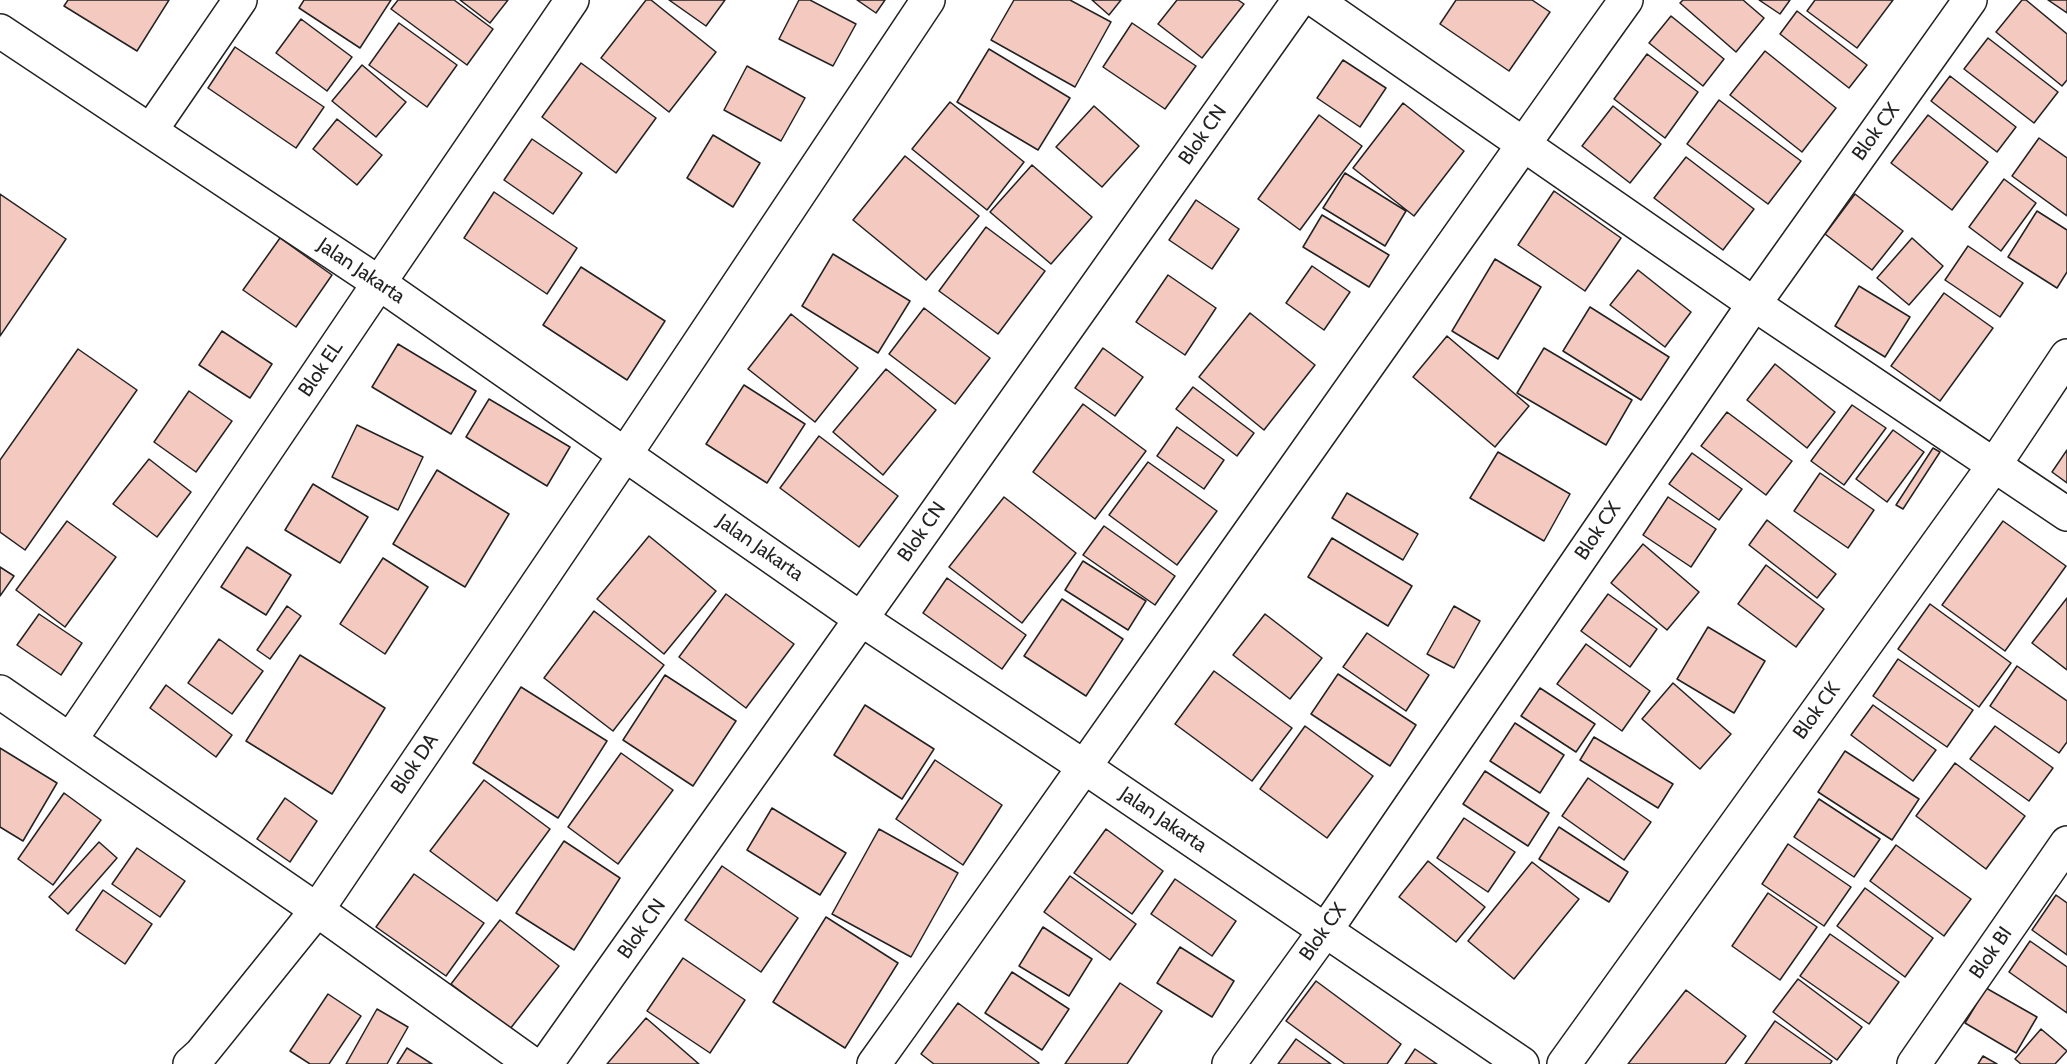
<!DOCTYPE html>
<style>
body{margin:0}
canvas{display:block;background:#fff}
</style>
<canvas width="2067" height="1064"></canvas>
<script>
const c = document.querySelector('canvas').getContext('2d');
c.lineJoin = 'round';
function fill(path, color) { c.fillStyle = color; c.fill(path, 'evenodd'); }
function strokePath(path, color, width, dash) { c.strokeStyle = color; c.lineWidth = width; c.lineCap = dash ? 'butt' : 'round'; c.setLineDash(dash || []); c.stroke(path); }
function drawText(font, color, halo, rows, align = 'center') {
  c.font = font + ' Cabin,sans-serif'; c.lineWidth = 4.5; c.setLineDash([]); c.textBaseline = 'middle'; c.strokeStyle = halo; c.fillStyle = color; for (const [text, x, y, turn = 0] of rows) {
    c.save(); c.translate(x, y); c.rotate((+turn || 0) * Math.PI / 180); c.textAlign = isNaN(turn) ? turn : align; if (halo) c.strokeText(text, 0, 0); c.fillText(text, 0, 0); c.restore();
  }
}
const building = new Path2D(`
 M68,0H169L137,51L64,6Z
 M304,0H391L360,48L299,8Z
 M398,0H454L493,29L467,65L391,9Z
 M460,0H508L490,23Z
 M646,0H651L716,52L669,112L601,58Z
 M669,0H725L706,26Z
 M799,0H810L856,24L833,66L779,39Z
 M857,0H885L876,13Z
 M1014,0H1070L1111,22L1075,87L991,40Z
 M1092,0H1121L1109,15Z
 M1177,0H1238L1244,4L1202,58L1158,24Z
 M1456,0H1532L1550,12L1509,71L1440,24Z
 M1683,0H1743L1764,18L1736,52L1680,3Z
 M1759,0H1790L1780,14Z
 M1815,0H1893L1857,48L1807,11Z
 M2022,0H2026L2067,34V80L2062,86L1996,32Z
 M2048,0H2067V13Z
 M1797,11L1867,65L1849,88L1780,34Z
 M1671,16L1724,59L1703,86L1649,43Z
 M301,19L352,57L327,91L276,53Z
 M399,23L457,65L427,107L369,65Z
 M1132,23L1196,66L1165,109L1103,67Z
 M1988,38L2058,92L2034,123L1964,69Z
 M235,47L324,107L296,148L208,88Z
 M989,49L1070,98L1038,150L957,102Z
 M1765,51L1836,108L1802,152L1730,95Z
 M1647,54L1698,92L1665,138L1614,99Z
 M1343,60L1386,88L1360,127L1317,98Z
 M581,63L656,118L616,173L542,117Z
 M362,65L406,102L376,137L332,101Z
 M747,66L805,98L781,141L724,110Z
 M1950,76L2016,127L1997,152L1931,101Z
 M1719,100L1801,161L1768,204L1687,144Z
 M950,102L1024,162L987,210L912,149Z
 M1403,103L1464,151L1414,216L1353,168Z
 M1094,106L1139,146L1102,187L1056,147Z
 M1613,106L1661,144L1630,183L1582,146Z
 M1319,115L1362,146L1300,230L1258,199Z
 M1928,115L1988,162L1952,210L1891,163Z
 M337,119L382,155L357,185L313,149Z
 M713,135L760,163L733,207L687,178Z
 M2039,138L2067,158V216L2012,176Z
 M532,139L582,173L553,214L504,180Z
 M905,156L979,216L926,280L853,220Z
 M1686,157L1754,209L1723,250L1654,198Z
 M1032,165L1092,217L1051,264L990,212Z
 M1345,173L1406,211L1385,246L1323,208Z
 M2004,179L2036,203L2001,251L1969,227Z
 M1554,191L1621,238L1585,291L1518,245Z
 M494,192L577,248L547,294L464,238Z
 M0,194L66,239L0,336Z
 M1855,194L1903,231L1872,270L1825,234Z
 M1196,200L1239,229L1212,269L1169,240Z
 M2037,211L2067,230V272L2057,288L2008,257Z
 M1322,215L1389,255L1369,287L1303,247Z
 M986,227L1045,271L998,334L939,291Z
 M280,238L332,275L296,327L243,290Z
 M1912,238L1943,266L1909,305L1877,278Z
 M1968,246L2023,283L2000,317L1945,280Z
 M833,254L910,301L878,353L802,306Z
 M1495,259L1541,287L1498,359L1452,331Z
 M1312,266L1350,292L1324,330L1286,303Z
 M581,267L665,321L627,380L543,325Z
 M1638,270L1691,312L1665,347L1610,305Z
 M1168,275L1216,308L1185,355L1136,322Z
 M1859,286L1910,317L1885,357L1835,326Z
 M1944,293L1993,328L1940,401L1891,366Z
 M1590,307L1669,357L1641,400L1563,351Z
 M924,308L990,358L955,404L889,354Z
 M1250,313L1315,365L1264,430L1199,377Z
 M791,314L858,368L815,422L748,369Z
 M222,331L272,364L250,398L199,365Z
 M1447,336L1529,406L1495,447L1413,377Z
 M398,344L476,391L451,434L372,387Z
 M1103,348L1143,377L1115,416L1075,388Z
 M1544,348L1632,400L1606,445L1517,393Z
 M78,349L137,390L25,550L0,532V460Z
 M1775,364L1835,412L1807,448L1747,400Z
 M886,369L936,410L883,475L833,432Z
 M744,385L805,424L767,483L706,444Z
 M1193,387L1254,433L1237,456L1176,409Z
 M189,391L232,421L196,472L154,442Z
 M489,399L570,447L547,486L466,437Z
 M1083,404L1146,451L1095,519L1033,472Z
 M1852,405L1886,428L1844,485L1811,461Z
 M1727,412L1792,461L1766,495L1701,446Z
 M357,425L423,457L398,510L332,477Z
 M1177,427L1224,460L1204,489L1157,456Z
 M1893,430L1924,452L1887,502L1856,479Z
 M819,436L898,496L859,547L780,488Z
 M1933,448L1940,452L1903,509L1896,505Z
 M2067,450V483L2052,472Z
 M1498,452L1570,494L1544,541L1470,498Z
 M1692,453L1742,489L1719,520L1669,484Z
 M149,459L191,492L157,537L113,504Z
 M1148,462L1217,511L1177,565L1109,515Z
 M437,470L509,514L465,587L393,544Z
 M1820,473L1874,510L1848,548L1794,511Z
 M313,484L368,517L340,563L285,530Z
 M1347,493L1418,534L1403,560L1332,518Z
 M1004,497L1076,553L1022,623L949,567Z
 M1668,497L1716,529L1691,567L1643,535Z
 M1767,520L1836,574L1817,598L1749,545Z
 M67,521L116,557L65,627L16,590Z
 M2003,521L2066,566L2005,651L1942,605Z
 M1104,526L1175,576L1155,605L1083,555Z
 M649,536L716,591L664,654L597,599Z
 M1332,538L1412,586L1388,626L1308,577Z
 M1643,544L1699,592L1667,630L1611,583Z
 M247,547L291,575L266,615L221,587Z
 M383,558L428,587L385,654L340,624Z
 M1083,561L1146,601L1128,630L1065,590Z
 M1766,565L1824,609L1796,647L1738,604Z
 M0,567L14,576L0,596Z
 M947,578L1026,635L1002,669L923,613Z
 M726,594L794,644L746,708L679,657Z
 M1608,594L1657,629L1630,667L1581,631Z
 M2067,598V670L2032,643Z
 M1062,599L1123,639L1086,696L1024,656Z
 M1930,604L2011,663L1979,707L1898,649Z
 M287,606L301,616L270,659L257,650Z
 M1454,606L1480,621L1454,668L1427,654Z
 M594,611L664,665L613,731L544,678Z
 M39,614L82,643L61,675L17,645Z
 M1265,614L1322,658L1290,699L1233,655Z
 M1708,627L1765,661L1734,713L1677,679Z
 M1367,633L1429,675L1406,711L1343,667Z
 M219,639L263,671L232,714L188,683Z
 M1586,644L1650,691L1622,731L1557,684Z
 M300,655L385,708L332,794L246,741Z
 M1898,659L1973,710L1947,747L1873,696Z
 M2017,666L2067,701V742L2059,753L1990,706Z
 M1214,671L1292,728L1252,781L1175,724Z
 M1338,674L1416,725L1390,766L1311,714Z
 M665,675L736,721L693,786L623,740Z
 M1673,683L1731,734L1700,769L1642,719Z
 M166,685L232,735L216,757L150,708Z
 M521,687L607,741L558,818L473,763Z
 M1540,688L1595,724L1576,752L1521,716Z
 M865,705L934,749L902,799L834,755Z
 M1873,705L1936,750L1913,781L1851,735Z
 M1515,723L1564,755L1540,793L1490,761Z
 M1305,726L1373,776L1327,838L1260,789Z
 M1995,726L2053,768L2029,801L1970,759Z
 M1594,737L1673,784L1658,808L1580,760Z
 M0,748L57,783L23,841L0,827Z
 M1845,751L1919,799L1892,840L1818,792Z
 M621,753L673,790L618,864L568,827Z
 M935,760L1002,805L963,865L896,819Z
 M1955,763L2025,816L1986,869L1916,816Z
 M1485,771L1549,813L1528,846L1463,804Z
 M1588,778L1651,822L1624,860L1562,816Z
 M484,780L550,829L497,901L430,851Z
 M64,793L101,820L53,885L18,859Z
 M285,798L317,821L290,862L257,839Z
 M1819,799L1880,839L1854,877L1794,837Z
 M772,808L846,853L820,895L747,850Z
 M1464,818L1515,852L1488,892L1437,858Z
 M1559,827L1628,872L1609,902L1539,859Z
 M879,829L958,873L911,957L832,914Z
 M1106,829L1163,871L1132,914L1074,873Z
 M564,841L620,878L574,950L516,913Z
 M99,842L117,858L68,914L49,897Z
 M1788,844L1851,887L1824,926L1762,884Z
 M1896,845L1971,899L1944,936L1870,881Z
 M137,848L185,881L160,917L112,884Z
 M1428,861L1485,907L1456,942L1399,897Z
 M1532,862L1579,899L1514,979L1468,941Z
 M722,866L798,918L761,972L685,920Z
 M414,874L484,923L446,976L376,927Z
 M1070,876L1136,924L1110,960L1044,912Z
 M1175,879L1236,921L1212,956L1151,914Z
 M1865,888L1933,938L1905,977L1837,926Z
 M103,890L152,924L125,964L76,930Z
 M1768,893L1817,927L1780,980L1732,946Z
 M2056,895L2067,903V955L2032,930Z
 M826,917L898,963L845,1048L773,1002Z
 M500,920L559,966L510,1029L451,984Z
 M1043,927L1092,959L1069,996L1019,966Z
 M1830,934L1899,982L1869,1024L1800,976Z
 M2030,941L2067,967V1013L2009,972Z
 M1180,947L1234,981L1212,1017L1157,983Z
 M683,958L745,1000L710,1053L647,1011Z
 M1012,972L1069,1009L1042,1050L985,1013Z
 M1798,979L1862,1027L1837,1060L1773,1012Z
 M1316,981L1401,1044L1387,1064H1345L1286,1021Z
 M1120,983L1162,1011L1127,1064H1065Z
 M1986,988L2037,1017L2016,1053L1965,1023Z
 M1686,990L1746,1036L1725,1064H1628Z
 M328,994L361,1016L329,1064H310L290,1051Z
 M958,1003L1039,1063L1038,1064H934L921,1054Z
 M377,1009L408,1027L387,1064H346Z
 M646,1018L699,1064H607Z
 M1775,1021L1832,1061L1830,1064H1745Z
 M2041,1029L2067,1051L2055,1064H2021L2015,1059Z
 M1296,1039L1331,1064H1278Z
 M407,1048L432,1064H397Z
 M1415,1049L1437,1064H1405Z
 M1983,1056L1997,1064H1978Z`);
const street = new Path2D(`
 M1315,0L1754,304L2067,514
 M0,31L379,283L861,619L1086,768L1522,1064
 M151,130L240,0
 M0,692L317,910L532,1064
 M71,739L379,283L572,0
 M190,1064L201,1054L317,910L626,453L928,0
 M546,1064L1299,0
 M874,1064C1127,711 1373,353 1626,0
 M1229,1064L1325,931L1754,304L1970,0
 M1564,1064L1995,464L2067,356
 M1914,1064L2067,843`);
const streetNames = [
 ["Blok CX",1876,132,-54],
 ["Blok CN",1203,135,-55],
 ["Jalan Jakarta",361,271,34],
 ["Blok EL",321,369,-56],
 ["Blok CX",1598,531,-56],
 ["Blok CN",922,532,-55],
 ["Jalan Jakarta",760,548,35],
 ["Blok CK",1817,711,-54],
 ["Blok DA",415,764,-56],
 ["Jalan Jakarta",1163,820,34],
 ["Blok CN",642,929,-55],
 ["Blok CX",1323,932,-55],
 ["Blok BI",1991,953,-55]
];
fill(building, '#f3c9c0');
strokePath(building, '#222', 1.5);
strokePath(street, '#222', 36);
strokePath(street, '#fff', 33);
drawText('20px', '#222', '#fff', streetNames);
</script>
